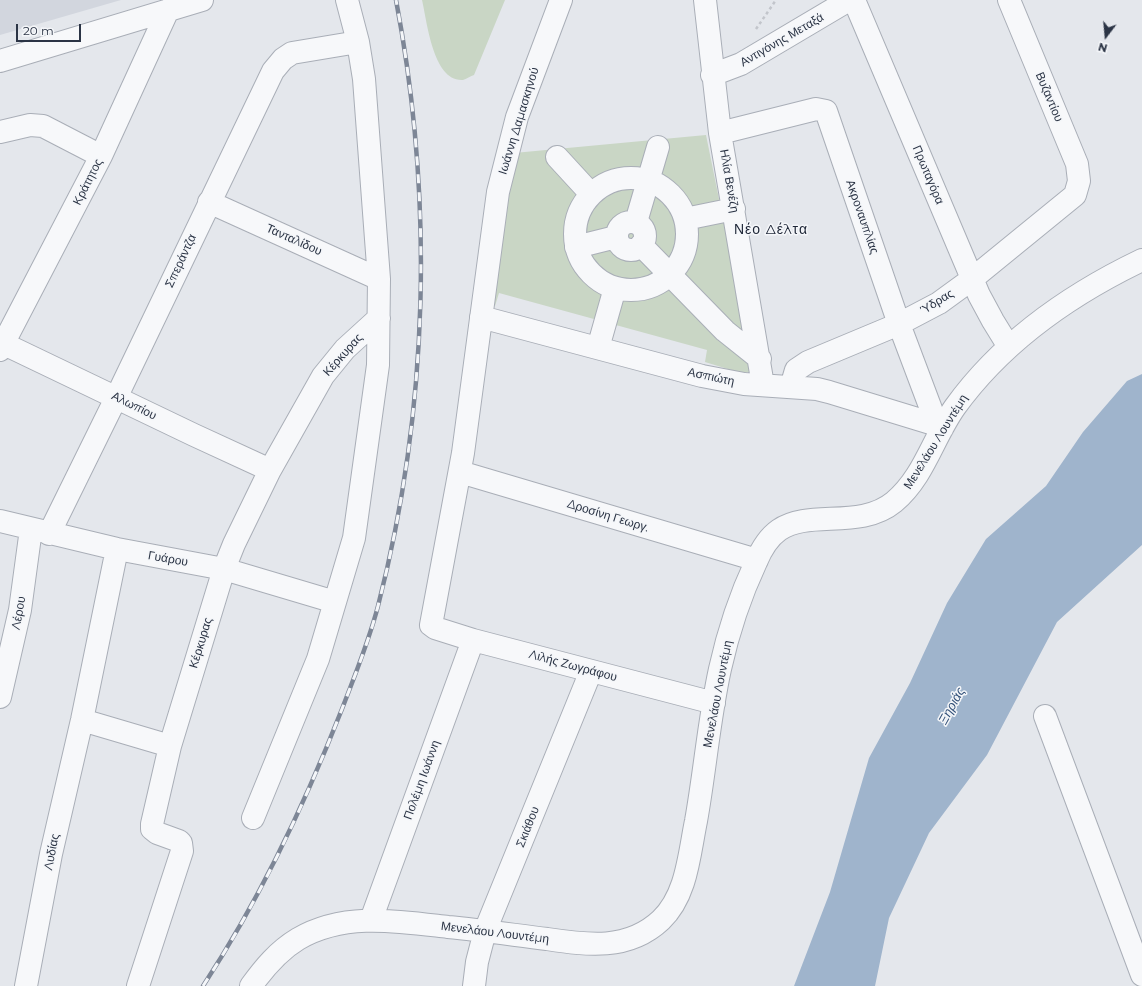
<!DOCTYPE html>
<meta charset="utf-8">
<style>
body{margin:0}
#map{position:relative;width:1142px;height:986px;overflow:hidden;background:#e4e7ec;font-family:Montserrat,sans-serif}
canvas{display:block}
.north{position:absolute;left:1086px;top:16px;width:40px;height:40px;-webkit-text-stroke:3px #f4f6f9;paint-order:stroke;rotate:196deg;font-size:11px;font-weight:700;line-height:16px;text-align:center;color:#2b3445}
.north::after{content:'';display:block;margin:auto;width:14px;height:18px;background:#2b3445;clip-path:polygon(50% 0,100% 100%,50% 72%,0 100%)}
.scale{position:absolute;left:16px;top:24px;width:65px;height:18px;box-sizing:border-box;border:2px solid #2b3445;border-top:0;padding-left:5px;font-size:12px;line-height:14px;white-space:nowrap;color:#2b3445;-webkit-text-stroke:3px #f4f6f9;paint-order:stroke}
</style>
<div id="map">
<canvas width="1142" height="986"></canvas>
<div class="north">N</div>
<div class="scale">20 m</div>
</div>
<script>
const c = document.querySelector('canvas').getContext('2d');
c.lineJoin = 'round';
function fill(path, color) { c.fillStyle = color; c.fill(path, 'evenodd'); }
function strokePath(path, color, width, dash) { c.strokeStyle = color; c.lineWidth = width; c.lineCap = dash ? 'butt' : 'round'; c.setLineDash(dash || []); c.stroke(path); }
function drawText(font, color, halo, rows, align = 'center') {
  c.font = font + ' Montserrat,sans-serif'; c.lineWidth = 3; c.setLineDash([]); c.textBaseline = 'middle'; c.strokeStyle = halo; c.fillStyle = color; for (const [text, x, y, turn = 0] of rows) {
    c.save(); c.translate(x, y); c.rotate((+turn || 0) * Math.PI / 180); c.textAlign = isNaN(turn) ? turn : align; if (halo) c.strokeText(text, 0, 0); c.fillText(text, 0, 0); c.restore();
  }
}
const built = new Path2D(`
 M0,0H121L0,35Z`);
const green = new Path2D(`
 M422,0H505L474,75C471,76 466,79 463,80C433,82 427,21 422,0Z
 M706,135L732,263L750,371L744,374L705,362L707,350L499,293L495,306L493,305L514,153Z`);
const water = new Path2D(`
 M1142,374V545L1057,622L987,755L929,833L889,918L875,986H794L830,892L869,758L910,683L947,603L986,539L1046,486L1083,432L1127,381Z`);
const path = new Path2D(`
 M756,29L776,0`);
const street = new Path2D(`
 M561,0L517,117L498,192L463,453L431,625L435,628L473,640L714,703
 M705,0L720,133L763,385
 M854,0L979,295L993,321L1009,347
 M0,61L202,0
 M712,75L741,64L849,0
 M0,132L30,125L43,126L101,156
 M720,133L816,109L826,111L899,324L937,425
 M557,157L591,194
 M575 234a56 56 0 1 1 112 0a56 56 0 1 1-112 0Z
 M209,202L379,279
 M685,219L734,209
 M617 236a14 14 0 1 1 28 0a14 14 0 1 1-28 0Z
 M636,222L658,147
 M641,245L725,331L760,359
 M576,247L616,237
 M481,317L702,376L744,384L817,389L829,392L937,425L942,429
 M0,342L194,435L270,470
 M598,348L615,288
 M0,350L101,156L168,10
 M791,387L796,370L808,362L899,324L939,303L972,279L1075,195L1079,181L1077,164L1009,0
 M460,472L757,560
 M0,521L117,549L224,569L335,602
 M49,534L116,398L273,71L283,59L292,53L358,42
 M0,697L20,610L31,529
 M1045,716L1142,975
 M82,720L170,746
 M253,818L318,659L354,538L378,365L379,279L364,79L358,42L347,0
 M371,920L473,640
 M26,986L51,854L82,720L117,549
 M138,986L182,851L181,843L179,841L157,833L152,829V824L170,746L224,569L234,544L270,470L323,376L345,349L379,318
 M251,986C264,968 278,951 298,939C344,912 397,921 448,927C481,930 514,935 547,939C587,945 628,951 661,920C687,895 689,855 696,821C705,771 709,719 720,669C728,633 740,596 756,562C761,550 769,537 779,530C809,509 860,530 894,502C924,477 933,438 955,407C1002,342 1071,294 1142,260
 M474,986L477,962L485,931L591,671`);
const rail = new Path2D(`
 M203,986C260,899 304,806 342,709C355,675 369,641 378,606C429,408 434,200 396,0`);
const streetNames = [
 ["Αντιγόνης Μεταξά",782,40,-30],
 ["Βυζαντίου",1049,97,67],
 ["Ιωάννη Δαμασκηνού",519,121,-73],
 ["Πρωταγόρα",928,175,67],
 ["Ηλία Βενέζη",729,181,80],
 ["Κράτητος",88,182,-63],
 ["Ακροναυπλίας",862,217,71],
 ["Τανταλίδου",294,240,24],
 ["Σπεράντζα",181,261,-65],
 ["Ύδρας",937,302,-32],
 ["Κέρκυρας",343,355,-48],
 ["Ασπιώτη",711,377,12],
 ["Αλωπίου",134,406,26],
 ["Μενελάου Λουντέμη",936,442,-58],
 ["Δροσίνη Γεωργ.",608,516,17],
 ["Γυάρου",168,559,10],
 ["Λέρου",19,613,-80],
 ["Κέρκυρας",201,643,-73],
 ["Λιλής Ζωγράφου",573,666,15],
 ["Μενελάου Λουντέμη",718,694,-79],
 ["Πολέμη Ιωάννη",422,780,-70],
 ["Σκιάθου",528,827,-68],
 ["Λυδίας",52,852,-79],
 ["Μενελάου Λουντέμη",495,933,7]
];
const waterNames = [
 ["Ξηριάς",952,706,-61]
];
const quarterNames = [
 ["Νέο Δέλτα",771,230]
];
fill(built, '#d2d6de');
fill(green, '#c9d6c5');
fill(water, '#9fb4cc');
strokePath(street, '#a9aeb7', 24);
strokePath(path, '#c2c5cb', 2.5, [3, 3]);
strokePath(street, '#f7f8fa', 22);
strokePath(rail, '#7d8696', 4.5);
strokePath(rail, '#f4f6f9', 3, [9]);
drawText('12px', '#2b3445', '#f4f6f9', streetNames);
drawText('italic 13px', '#34527a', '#f4f6f9', waterNames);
c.letterSpacing = '1px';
drawText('14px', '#1d2536', '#f4f6f9', quarterNames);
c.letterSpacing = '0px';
</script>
